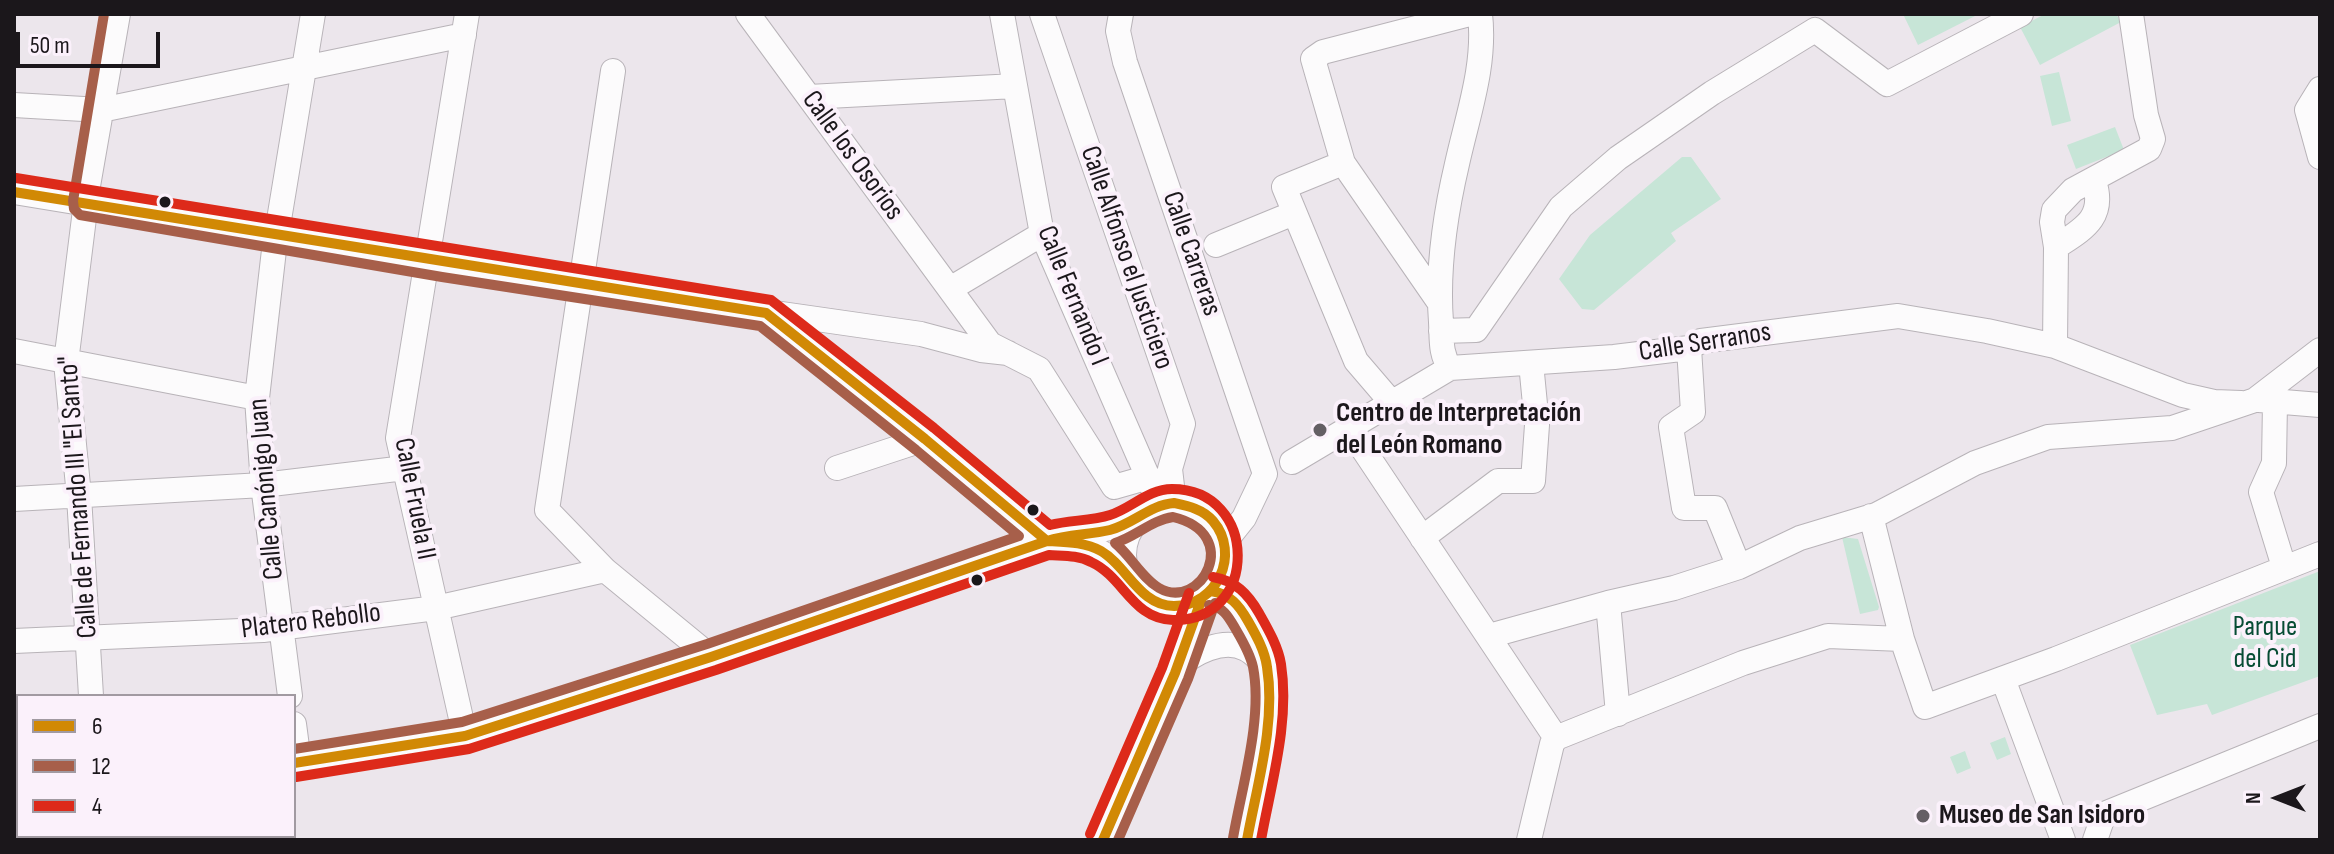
<!DOCTYPE html>
<meta charset="utf-8">
<style>
body{margin:0}
#map{position:relative;width:2334px;height:854px;overflow:hidden;background:#ece6ec;font-family:"Sofia Sans Condensed",sans-serif}
canvas{display:block}
.frame{position:absolute;inset:0;border:16px solid #1b171b;pointer-events:none}
.legend{position:absolute;left:16px;top:694px;width:280px;height:144px;box-sizing:border-box;background:#fbf1fb;border:2px solid #a19aa1;margin:0;padding:10px 14px;list-style:none;font-size:24px;color:#1b171b}
.legend li{display:flex;align-items:center;gap:16px;height:40px}
.legend b{width:40px;border:2px solid #a19aa1}
.north{position:absolute;left:2238px;top:758px;width:80px;height:80px;-webkit-text-stroke:6px #fbf1fb;paint-order:stroke;rotate:270deg;font-size:22px;font-weight:700;line-height:32px;text-align:center;color:#1b171b}
.north::after{content:'';display:block;margin:auto;width:28px;height:36px;background:#1b171b;clip-path:polygon(50% 0,100% 100%,50% 72%,0 100%)}
.scale{position:absolute;left:16px;top:32px;width:144px;height:36px;box-sizing:border-box;border:4px solid #1b171b;border-top:0;padding-left:10px;font-size:24px;line-height:28px;white-space:nowrap;color:#1b171b;-webkit-text-stroke:6px #fbf1fb;paint-order:stroke}
</style>
<div id="map">
<canvas width="2334" height="854"></canvas>
<div class="frame"></div>
<ul class="legend">
<li><b style="height:10px;background:#d18905"></b>6</li>
<li><b style="height:10px;background:#a75f4a"></b>12</li>
<li><b style="height:10px;background:#dd2a1a"></b>4</li>
</ul>
<div class="north">N</div>
<div class="scale">50 m</div>
</div>
<script>
const c = document.querySelector('canvas').getContext('2d');
c.lineJoin = 'round';
function fill(path, color) { c.fillStyle = color; c.fill(path, 'evenodd'); }
function strokePath(path, color, width, dash) { c.strokeStyle = color; c.lineWidth = width; c.lineCap = dash ? 'butt' : 'round'; c.setLineDash(dash || []); c.stroke(path); }
function drawText(font, color, halo, rows, align = 'center') {
  c.font = font + ' "Sofia Sans Condensed",sans-serif'; c.lineWidth = 8; c.setLineDash([]); c.textBaseline = 'middle'; c.strokeStyle = halo; c.fillStyle = color; for (const [text, x, y, turn = 0] of rows) {
    c.save(); c.translate(x, y); c.rotate((+turn || 0) * Math.PI / 180); c.textAlign = isNaN(turn) ? turn : align; if (halo) c.strokeText(text, 0, 0); c.fillText(text, 0, 0); c.restore();
  }
}
const green = new Path2D(`
 M1903,14H1979L1918,45Z
 M2045,14H2116L2121,22L2040,65L2020,27Z
 M2059,72L2071,121L2052,126L2040,76Z
 M2115,127L2124,150L2076,169L2067,145Z
 M1682,157H1691L1721,199L1671,233L1676,241L1594,310L1582,309L1559,279L1590,235Z
 M1842,537L1858,539L1879,607L1878,610L1860,614Z
 M2320,571V676L2212,715L2207,704L2157,715L2130,645Z
 M2005,737L2011,754L1997,760L1990,743Z
 M1965,751L1971,768L1957,774L1950,757Z
 M14,798H18V836H175V840H14Z`);
const minor = new Path2D(`
 M748,14L990,344L1039,369L1114,487L1149,477
 M1002,14L1042,234L1160,505
 M1042,14L1183,424L1170,469L1174,503
 M1121,14L1118,31L1125,62L1265,474L1244,518L1224,543
 M613,71L547,510L605,570L711,657
 M2320,89L2307,110L2320,157
 M809,97L1015,86
 M14,105L101,110L464,35
 M1343,163L1284,187L1356,361L1392,403
 M14,192L580,285L921,334L981,350L1008,353
 M1216,245L1294,213
 M2056,247C2083,229 2106,218 2094,181
 M950,289L1042,234
 M1439,302L1343,163L1313,59L1323,52L1470,14
 M766,313C859,390 957,461 1047,541C1076,530 1105,533 1136,521
 M1441,331L1476,330L1561,207L1618,158L1712,93L1815,30L1887,84L2021,14
 M2055,346L2056,247L2052,222L2054,210L2073,190L2149,149L2153,139L2146,115L2131,14
 M1689,348L1693,412L1671,427L1684,508H1715L1739,567
 M14,351L257,398
 M1450,368C1440,353 1442,340 1441,322C1437,270 1445,215 1457,164C1468,114 1486,65 1480,14
 M2259,400L2320,405
 M2275,402L2274,463L2261,492L2284,567
 M1349,428L1556,738
 M1292,462L1450,368L1614,357L1689,348L1701,341L1898,316L1987,331L2055,346L2183,395L2214,402L2241,403
 M837,468L925,439
 M14,499L263,485L405,468
 M1124 555a51 51 0 1 1 102 0a51 51 0 1 1-102 0Z
 M1871,516L1902,639
 M1422,538L1498,481H1533L1537,425L1531,363
 M1211,591C1231,593 1238,604 1247,620C1255,634 1264,651 1267,666C1275,713 1255,792 1247,840
 M1608,603L1618,714
 M1489,636L1608,603L1674,588L1739,567L1800,538L1876,515L1975,463L2048,437L2172,428L2255,400L2320,350
 M14,641L263,630L436,608L605,570
 M1176,669C1193,653 1223,637 1246,649C1254,653 1260,661 1267,666
 M2003,679L2063,840
 M91,696L79,496L66,362L88,186L118,14
 M290,696L263,485L257,398L274,250L313,14
 M294,724L299,762
 M465,736L398,438L467,14
 M294,763L465,736L711,657L1047,541C1084,542 1099,546 1127,572
 M14,787H18
 M1103,840L1175,673L1202,598
 M1529,840L1552,744L1556,738L1743,663L1828,636L1902,639L1925,707L2056,659L2320,554
 M2095,840L2104,814L2320,726`);
const bus1 = new Path2D(`
 M14,192L766,313L925,439L1047,541
 M1174,503C1188,506 1203,509 1213,521C1241,554 1217,606 1174,606C1140,606 1127,566 1101,551C1085,542 1066,542 1047,541C1068,534 1089,535 1110,530C1133,524 1150,505 1174,503Z
 M1211,591C1230,594 1239,605 1248,621C1256,635 1265,651 1267,667C1276,723 1257,785 1247,840
 M294,763L465,736L711,657L1047,541
 M1103,840L1175,673L1202,598`);
const bus2 = new Path2D(`
 M104,14L73,201L74,209L80,215L442,277L760,326L916,450L1019,536L707,644L462,722L294,749
 M1173,517C1244,534 1201,612 1159,588C1142,578 1131,556 1115,543C1135,537 1152,520 1173,517Z
 M1209,605C1223,607 1228,616 1235,628C1242,640 1250,653 1253,667C1263,718 1242,786 1233,838
 M1118,840L1188,679L1215,603`);
const bus3 = new Path2D(`
 M16,178L771,300L934,428L1050,525C1070,520 1091,521 1110,515C1132,508 1148,489 1172,489C1259,489 1260,622 1173,620C1132,619 1124,577 1091,562C1078,555 1063,556 1049,555L716,670L469,749L296,777
 M1213,577C1236,581 1248,594 1259,613C1268,629 1278,646 1281,664C1290,722 1271,784 1261,840
 M1090,834L1162,668L1189,593`);
const markers = [
 [165,202,7,"#1b171b"],
 [1320,430,8,"#645f64"],
 [1033,510,7,"#1b171b"],
 [977,580,7,"#1b171b"],
 [1923,816,8,"#645f64"]
];
const streetNames = [
 ["Calle los Osorios",852,156,54],
 ["Calle Carreras",1191,254,71],
 ["Calle Alfonso el Justiciero",1126,258,71],
 ["Calle Fernando I",1072,296,68],
 ["Calle Serranos",1705,343,-9],
 ["Calle Canónigo Juan",267,489,-95],
 ["Calle de Fernando III \"El Santo\"",79,497,-94],
 ["Calle Fruela II",414,499,79],
 ["Platero Rebollo",311,622,-7]
];
const poiNames = [
 ["Centro de Interpretación",1336,414],
 ["del León Romano",1336,446],
 ["Museo de San Isidoro",1939,816]
];
const parkNames = [
 ["Parque",2265,628],
 ["del Cid",2265,660]
];
fill(green, '#c7e5d7');
strokePath(minor, '#b8b3b8', 26);
strokePath(minor, '#fcfbfc', 24);
strokePath(bus1, '#d18905', 10);
strokePath(bus2, '#a75f4a', 10);
strokePath(bus3, '#dd2a1a', 10);
for (const [x, y, r, color] of markers) { const dot = new Path2D(); dot.arc(x, y, r, 0, 2 * Math.PI); c.fillStyle = color; c.fill(dot); strokePath(dot, '#fbf1fb', 3); }
drawText('28px', '#1b171b', '#fbf1fb', streetNames);
drawText('bold 28px', '#1b171b', '#fbf1fb', poiNames, 'left');
drawText('28px', '#074c34', '#fbf1fb', parkNames);
</script>
